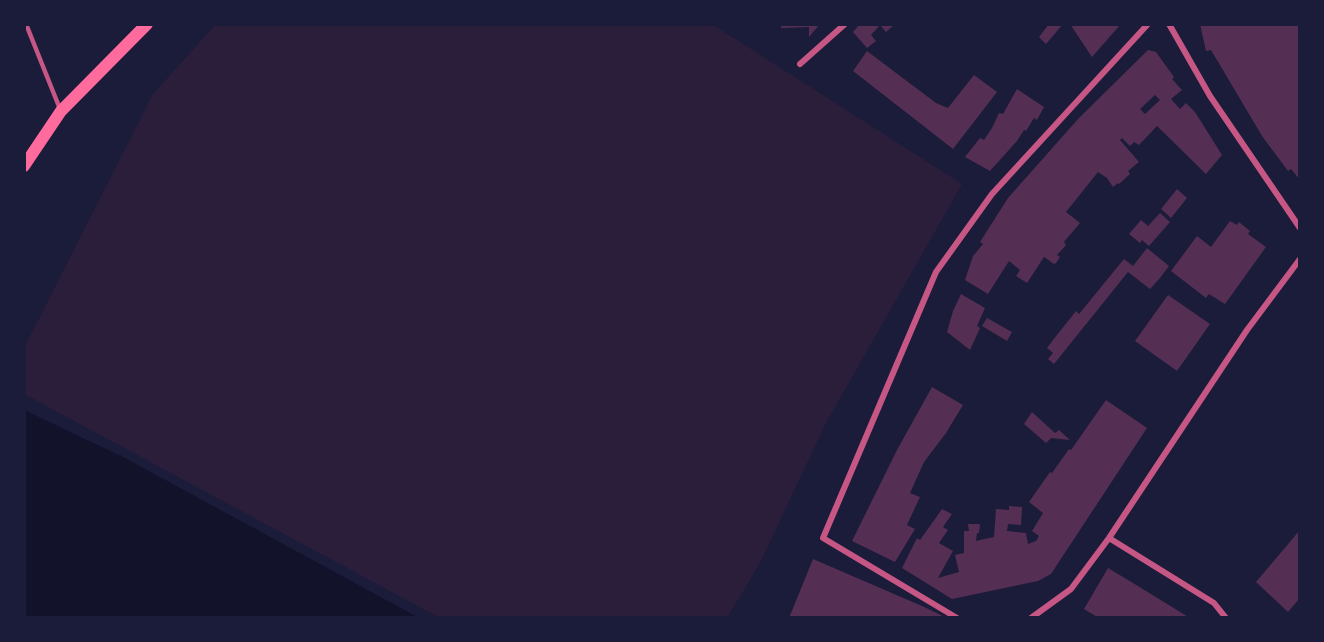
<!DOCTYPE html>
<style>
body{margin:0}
#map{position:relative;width:1324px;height:642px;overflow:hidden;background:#1b1b3a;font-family:"Times New Roman",serif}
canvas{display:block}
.frame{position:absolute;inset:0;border:26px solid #1b1b3a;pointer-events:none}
</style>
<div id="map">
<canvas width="1324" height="642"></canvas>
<div class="frame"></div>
</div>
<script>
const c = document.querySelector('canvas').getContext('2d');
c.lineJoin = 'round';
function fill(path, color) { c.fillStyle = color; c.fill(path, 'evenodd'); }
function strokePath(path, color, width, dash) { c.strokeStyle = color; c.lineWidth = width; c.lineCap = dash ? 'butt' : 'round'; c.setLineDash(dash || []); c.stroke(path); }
const green = new Path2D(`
 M216,24H712L962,184L826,423L760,563L727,618H440L24,394V348L153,94Z`);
const water = new Path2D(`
 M24,410L125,458L419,618H24Z`);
const building = new Path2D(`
 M781,24H820L809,37V27L781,28Z
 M860,24H895L886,32L880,25L871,35L876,41L867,48L853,32Z
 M1049,24H1063L1046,44L1039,37Z
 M1072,24H1121L1092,57L1072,27Z
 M1200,24H1300V180L1291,169L1288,171L1262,136L1211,50L1206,51Z
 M1148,50L1156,52L1174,77L1172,79L1182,90L1171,99L1180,109L1186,103L1195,112L1222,155L1206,174L1157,126L1139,145L1134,142L1130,146L1122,138L1120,140L1139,162L1128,171L1130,174L1119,184L1118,183L1113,187L1107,178L1098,172L1066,212L1080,223L1064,242L1066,245L1057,255L1060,257L1056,263L1054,264L1044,257L1027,283L1016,276L1020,270L1009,261L988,294L965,280L973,256L983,244L980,242L1008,198L1078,119ZM1155,95L1160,100L1145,114L1140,109Z
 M867,51L936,103L948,108L974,75L997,92L953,149L853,71Z
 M1017,89L1044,107L1037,120L1034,118L1026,131L1024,130L1017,141L990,171L965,157L980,138L984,140L992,128L999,113L1003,114Z
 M1177,189L1187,198L1171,218L1161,209Z
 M1160,213L1170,222L1149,246L1142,240L1140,243L1129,234L1141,220L1148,226Z
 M1230,221L1237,225L1239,222L1250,231L1248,234L1266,247L1225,304L1209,294L1206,298L1171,271L1197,236L1211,247Z
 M1147,248L1169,266L1160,278L1150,289L1128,272L1054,364L1048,359L1053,353L1047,348L1053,340L1076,311L1079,314L1124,259L1133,266Z
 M961,294L985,308L977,326L980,328L970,350L947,332L953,311Z
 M1168,295L1210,324L1177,371L1135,341Z
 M987,318L1012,332L1007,341L982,326Z
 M932,387L963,405L946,433L924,462L910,493L920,497L907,525L915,529L895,562L852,541L897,450Z
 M1106,400L1147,428L1051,574L1038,581L952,599L902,568L917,538L920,540L942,509L952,514L943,527L948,530L939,543L953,551L938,578L959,572L955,555L964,553V531H969L968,524H980L979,533H977L976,541L994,537L996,509L1009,510V506L1022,507L1021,525L1008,524L1007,531L1026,533L1028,544L1036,541L1039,536L1032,531L1043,513L1029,502L1050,472L1052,473L1069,449L1071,450Z
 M1032,412L1055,433L1059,430L1070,440L1051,438L1046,443L1024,424Z
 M1300,530V598L1288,612L1256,582Z
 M813,559L922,606L947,618H789Z
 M1108,568L1133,583L1190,618H1099L1084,609Z`);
const service = new Path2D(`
 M26,24L60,109`);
const minor = new Path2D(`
 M1169,24L1210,96L1300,228
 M800,64L845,24
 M1109,538L1214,603L1226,618
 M957,618L823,538L936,272L992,194L1148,24
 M1031,618L1071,589L1109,538L1247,330L1300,259`);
const secondary = new Path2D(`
 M24,166L61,111L147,24`);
fill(green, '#2a1e3b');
fill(water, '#12122b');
fill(building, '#542f53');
strokePath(service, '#c65784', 4.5);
strokePath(minor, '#c65784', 6);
strokePath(secondary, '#ff6b9d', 12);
</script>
